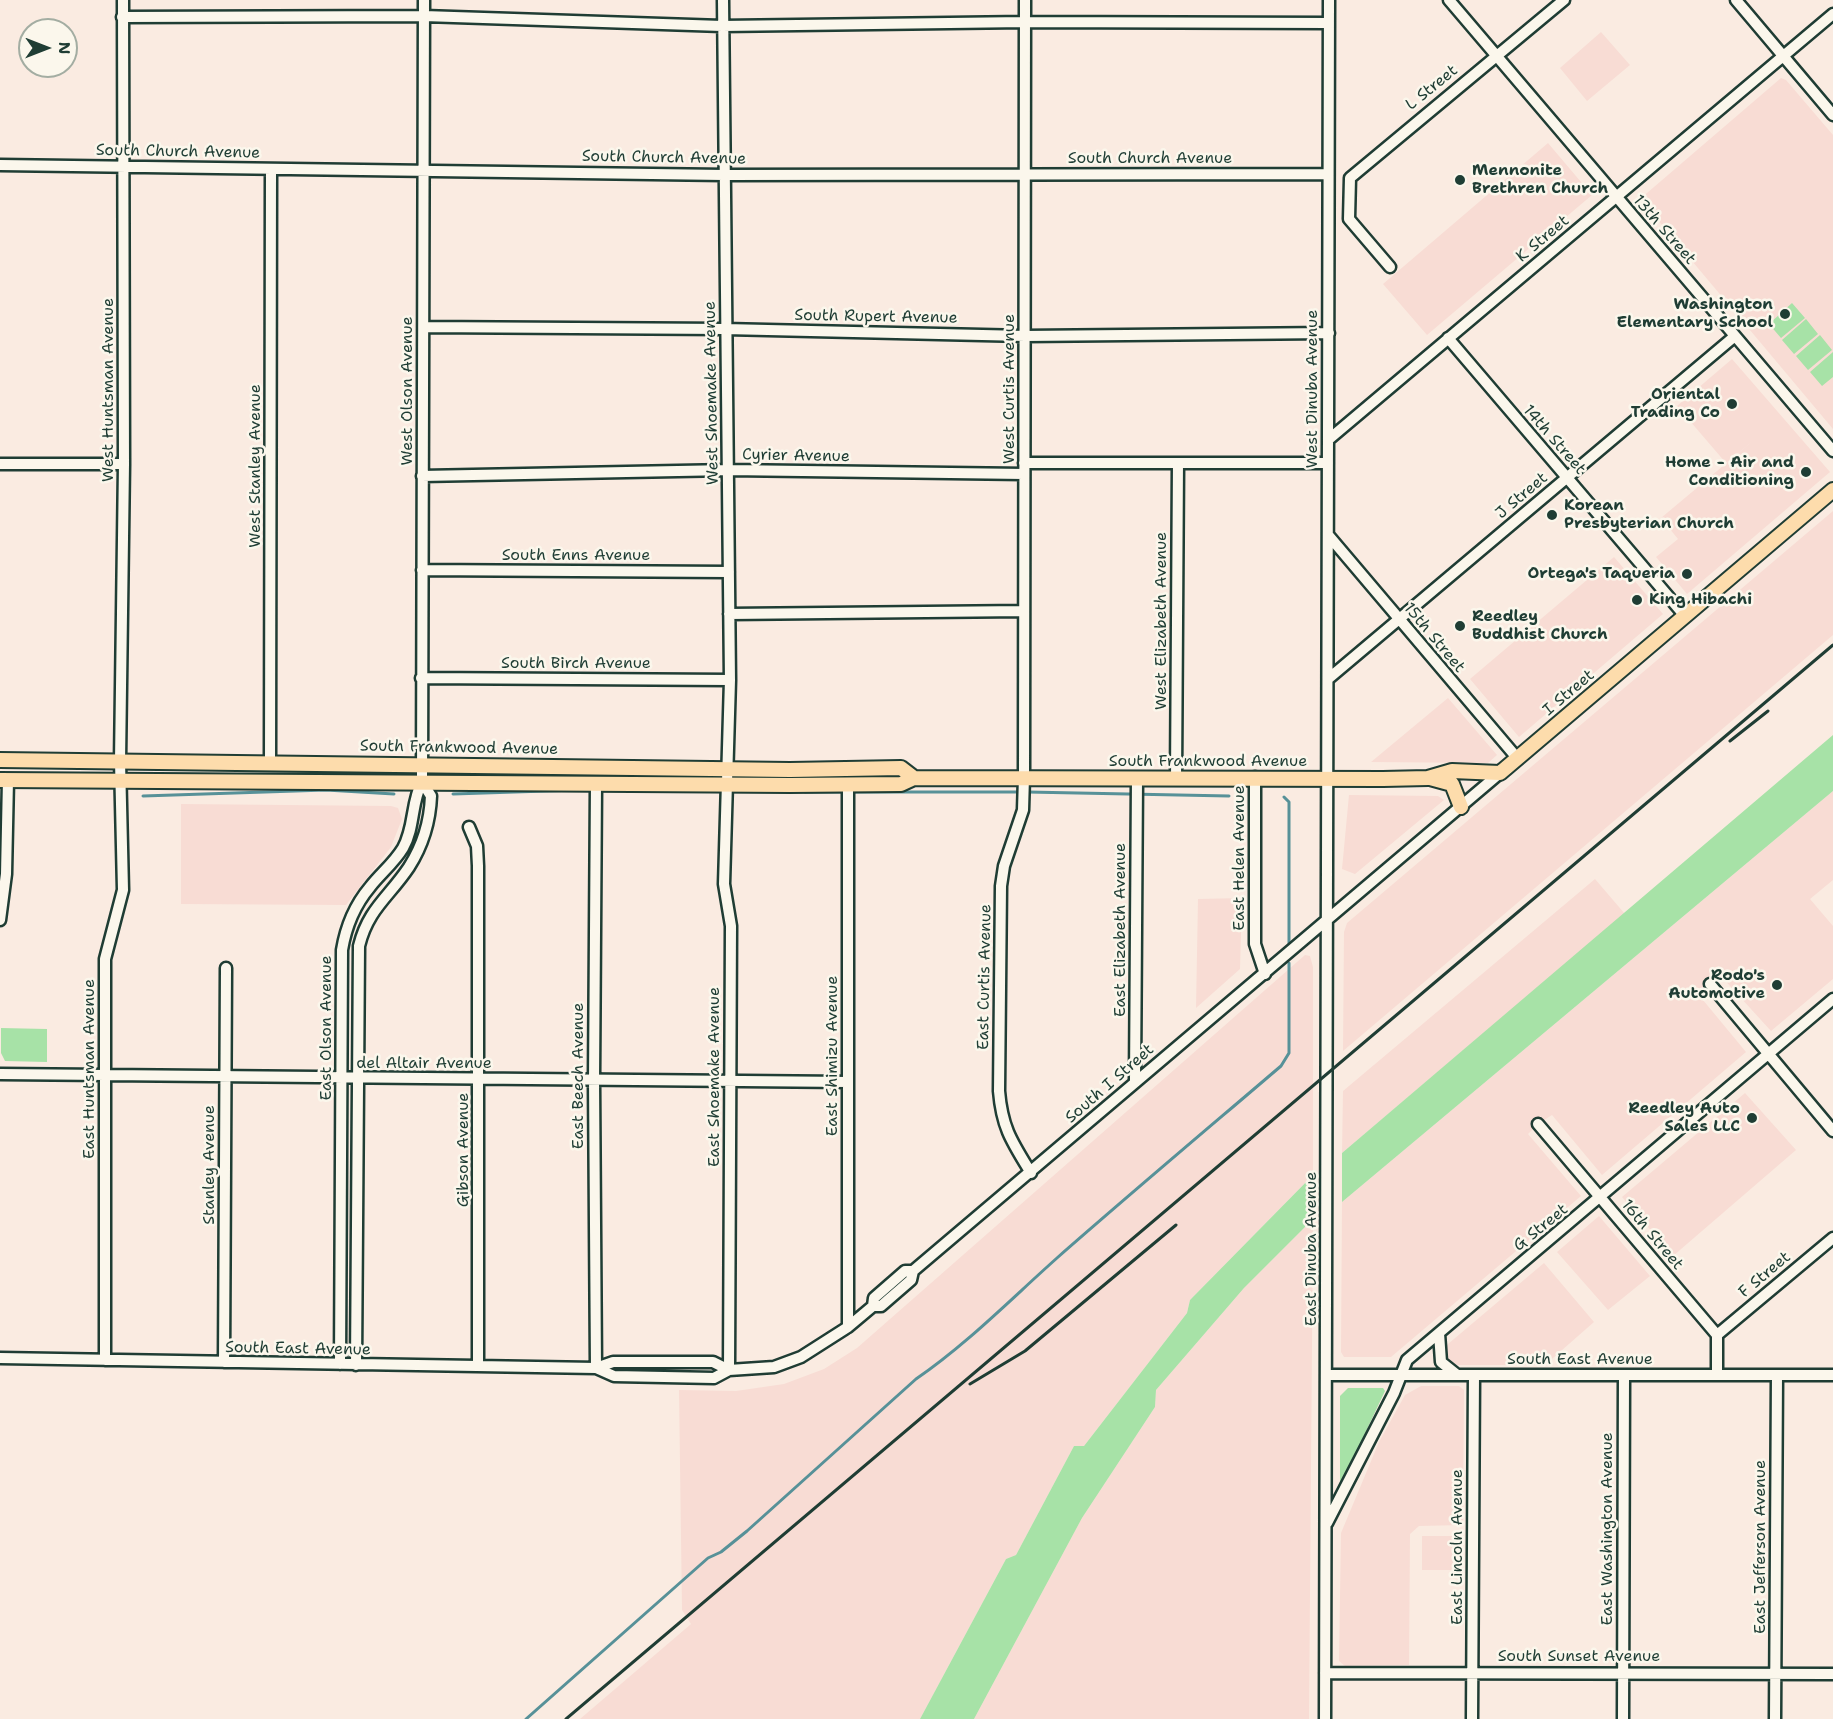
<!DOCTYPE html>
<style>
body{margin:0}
#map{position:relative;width:1833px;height:1719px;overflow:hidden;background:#faebe1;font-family:"Shantell Sans",sans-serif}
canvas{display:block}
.north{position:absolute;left:18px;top:18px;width:60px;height:60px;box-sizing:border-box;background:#fbf7ec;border:2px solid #a3ada2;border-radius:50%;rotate:90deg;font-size:16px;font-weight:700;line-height:24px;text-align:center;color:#1f3d34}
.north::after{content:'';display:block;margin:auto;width:21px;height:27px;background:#1f3d34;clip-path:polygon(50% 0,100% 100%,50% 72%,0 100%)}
</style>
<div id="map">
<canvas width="1833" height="1719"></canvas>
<div class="north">N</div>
</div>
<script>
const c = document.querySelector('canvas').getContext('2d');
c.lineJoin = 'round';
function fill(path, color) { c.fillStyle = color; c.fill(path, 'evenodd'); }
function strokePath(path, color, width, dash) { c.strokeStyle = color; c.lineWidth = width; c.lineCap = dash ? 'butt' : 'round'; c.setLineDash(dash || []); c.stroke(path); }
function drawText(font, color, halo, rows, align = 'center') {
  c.font = font + ' "Shantell Sans",sans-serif'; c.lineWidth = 5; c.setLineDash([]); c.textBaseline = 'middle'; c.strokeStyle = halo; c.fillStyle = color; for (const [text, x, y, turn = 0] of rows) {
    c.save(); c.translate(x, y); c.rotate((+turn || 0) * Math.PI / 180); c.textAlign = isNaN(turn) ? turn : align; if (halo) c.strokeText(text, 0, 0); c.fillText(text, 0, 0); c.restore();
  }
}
const built = new Path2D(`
 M1601,32L1630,65L1587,101L1560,68Z
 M1781,78L1786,80L1833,135V429L1640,199Z
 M1548,143L1592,195L1427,335L1383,284Z
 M1732,359L1830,472L1687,594L1656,557L1678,539L1661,518L1754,440L1726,463L1677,406Z
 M1833,511V635L1343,1051L1344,932L1347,923Z
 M1614,557L1663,614L1519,737L1470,679Z
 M1448,698L1497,755L1488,763L1371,762Z
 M1833,791V880L1810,899L1833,926V979L1771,1031L1720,975L1698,994L1746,1052L1602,1175L1552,1115L1538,1124L1528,1134L1581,1196L1391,1357H1344L1341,1352L1342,1202Z
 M1349,795L1438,796L1444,800L1355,874L1342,869Z
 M181,804L391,806L398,808L402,819L391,847L346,905L181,904Z
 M1595,879L1625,914L1342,1153L1343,1091Z
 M1242,898L1240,969L1196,1008L1198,899Z
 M1305,955L1310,956L1313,967V1175L1190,1300L1187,1313L1084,1446H1074L1016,1555L1006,1559L920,1719H580L691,1624L682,1610L679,1390L736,1391L784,1384L824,1369L857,1348Z
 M1745,1093L1796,1150L1673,1256L1622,1197Z
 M1599,1216L1650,1276L1608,1310L1557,1252Z
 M1313,1219L1309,1719H974L1082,1518L1155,1407L1156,1390L1244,1288Z
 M1544,1263L1594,1322L1545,1365H1457L1444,1358V1350L1448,1344Z
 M1421,1386H1459L1464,1390L1463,1525L1419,1526L1410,1534L1409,1665L1345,1666L1339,1661L1341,1533L1379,1442L1405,1395Z
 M1422,1536H1463V1570H1422Z`);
const green = new Path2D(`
 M1792,303L1805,318L1781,338L1769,324Z
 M1806,319L1818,334L1794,354L1782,340Z
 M1820,335L1832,350L1808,370L1796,356Z
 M1833,352V377L1822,386L1810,372Z
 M1833,735V791L1342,1202V1153Z
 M1,1028L47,1029V1062L5,1061L1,1053Z
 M1313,1175V1219L1244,1288L1156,1390L1155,1407L1082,1518L974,1719H920L1006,1559L1016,1555L1074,1446H1084L1187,1313L1190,1300Z
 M1348,1388H1383L1385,1391L1342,1482L1340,1483V1396Z`);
const stream = new Path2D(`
 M805,792H1021
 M1027,792L1229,796
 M453,794L577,790
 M143,796L326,790L394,794
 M1284,797L1289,802V943
 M526,1719L708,1558L721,1552L747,1531L916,1379C967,1344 1011,1299 1057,1258C1131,1193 1206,1130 1281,1066L1289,1053V963`);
const minor = new Path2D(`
 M723,0L730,680L724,884L731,926L729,1370
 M1025,0L1024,777L1023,810L1004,866L1001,886L999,1091C1002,1128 1012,1142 1031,1173
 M1449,0L1833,451
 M1736,0L1833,115
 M122,17L424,16L722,26L1025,22L1329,23
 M0,165L724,175L1328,174
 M1390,267L1349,219L1350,178L1564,0
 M424,327L725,329L1025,336L1329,333
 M1448,338L1685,616
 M1328,440L1833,14
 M1024,463H1328
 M0,464H124
 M422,476L729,470L1024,474
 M1329,536L1518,759
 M422,570L729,572
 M729,614L1024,611
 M421,678L730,680
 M1328,679L1735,336
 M270,763L271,169
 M1255,777V944L1265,974
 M1176,779L1178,463
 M596,784L594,1080L596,1368
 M469,827L477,846L478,866V1366
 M0,920L6,874L8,780
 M1710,984L1833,1131
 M0,1074L848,1082
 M1135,1080L1137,779
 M1538,1124L1717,1335V1374
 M873,1306H881L911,1280L913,1271L1500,773
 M848,1327V785
 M1439,1333L1441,1362L1456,1374
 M1717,1335L1833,1238
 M0,1358L596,1368L613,1362H713L729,1370
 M105,1360V959L123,890L120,761L124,464L123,0
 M224,1362L226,968
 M340,1364L342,950C346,926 354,906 370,887C380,874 394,863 403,848C415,827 411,802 422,782L424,0
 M356,1365L359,946C368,909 389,897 409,867C423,845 430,822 431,796L422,782
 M596,1368L614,1376L714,1378L729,1370L774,1367L801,1357L848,1327L873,1306L874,1298L905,1271H913
 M1327,1375H1833
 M1327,1523L1394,1393L1407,1360L1833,999
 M1325,1673L1833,1674
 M1325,1719L1329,0
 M1472,1719L1474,1375
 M1623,1719L1624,1375
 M1775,1719L1777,1375`);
const major = new Path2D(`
 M0,760L790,770L901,768L914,778
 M1430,778L1452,784L1461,807
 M0,780L790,785L901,784L914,778L1383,779L1428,778L1452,771L1500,773L1833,490`);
const rail = new Path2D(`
 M1730,741L1768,711
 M970,1384L1025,1351L1176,1225
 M566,1719L1833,645`);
const markers = [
 [1460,180,6,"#1f3d34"],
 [1785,314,6,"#1f3d34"],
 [1732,404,6,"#1f3d34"],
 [1806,472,6,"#1f3d34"],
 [1552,515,6,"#1f3d34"],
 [1687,574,6,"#1f3d34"],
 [1637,600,6,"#1f3d34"],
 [1460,626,6,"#1f3d34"],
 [1777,985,6,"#1f3d34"],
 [1752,1118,6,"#1f3d34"]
];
const streetNames = [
 ["L Street",1432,88,-39],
 ["South Church Avenue",178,152,1],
 ["South Church Avenue",664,158,1],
 ["South Church Avenue",1150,159],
 ["13th Street",1664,230,49],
 ["K Street",1543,239,-40],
 ["South Rupert Avenue",876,317,1],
 ["West Curtis Avenue",1010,389,-90],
 ["West Dinuba Avenue",1313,389,-90],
 ["West Huntsman Avenue",109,390,-90],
 ["West Olson Avenue",408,391,-90],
 ["West Shoemake Avenue",712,393,-91],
 ["14th Street",1554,440,49],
 ["Cyrier Avenue",796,456,1],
 ["West Stanley Avenue",256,466,-90],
 ["J Street",1522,496,-40],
 ["South Enns Avenue",576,556],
 ["West Elizabeth Avenue",1162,621,-90],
 ["15th Street",1434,638,50],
 ["South Birch Avenue",576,664],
 ["I Street",1569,693,-40],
 ["South Frankwood Avenue",459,748,1],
 ["South Frankwood Avenue",1208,762],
 ["East Helen Avenue",1240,858,-90],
 ["East Elizabeth Avenue",1121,930,-90],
 ["East Curtis Avenue",985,977,-89],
 ["East Olson Avenue",327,1028,-90],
 ["East Shimizu Avenue",833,1056,-90],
 ["del Altair Avenue",424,1064],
 ["East Huntsman Avenue",90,1069,-90],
 ["East Beech Avenue",579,1076,-90],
 ["East Shoemake Avenue",715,1077,-90],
 ["South I Street",1110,1084,-41],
 ["Gibson Avenue",464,1150,-90],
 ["Stanley Avenue",210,1165,-90],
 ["G Street",1541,1228,-39],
 ["16th Street",1652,1235,50],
 ["East Dinuba Avenue",1312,1249,-90],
 ["F Street",1765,1275,-40],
 ["South East Avenue",298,1349,1],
 ["South East Avenue",1580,1360],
 ["East Washington Avenue",1608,1529,-90],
 ["East Lincoln Avenue",1458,1547,-90],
 ["East Jefferson Avenue",1761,1547,-90],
 ["South Sunset Avenue",1579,1657]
];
const poiNames = [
 ["Mennonite",1472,171,"left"],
 ["Brethren Church",1472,189,"left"],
 ["Washington",1773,305],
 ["Elementary School",1773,323],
 ["Oriental",1720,395],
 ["Trading Co",1720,413],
 ["Home - Air and",1794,463],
 ["Conditioning",1794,481],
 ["Korean",1564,506,"left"],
 ["Presbyterian Church",1564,524,"left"],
 ["Ortega's Taqueria",1675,574],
 ["King Hibachi",1649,600,"left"],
 ["Reedley",1472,617,"left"],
 ["Buddhist Church",1472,635,"left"],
 ["Rodo's",1765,976],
 ["Automotive",1765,994],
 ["Reedley Auto",1740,1109],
 ["Sales LLC",1740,1127]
];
fill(built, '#f8dcd4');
fill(green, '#a7e2a7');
strokePath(stream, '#579198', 3);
strokePath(minor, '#1f3d34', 15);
strokePath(major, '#1f3d34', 18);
strokePath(minor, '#fbf7ec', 10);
strokePath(major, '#fddcac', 14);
strokePath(rail, '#1f3d34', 3);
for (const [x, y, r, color] of markers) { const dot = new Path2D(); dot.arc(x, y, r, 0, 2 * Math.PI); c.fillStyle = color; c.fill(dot); strokePath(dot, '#fbf7ec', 2); }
drawText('16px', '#1f3d34', '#fbf7ec', streetNames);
drawText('bold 16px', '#1f3d34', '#fbf7ec', poiNames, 'right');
</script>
